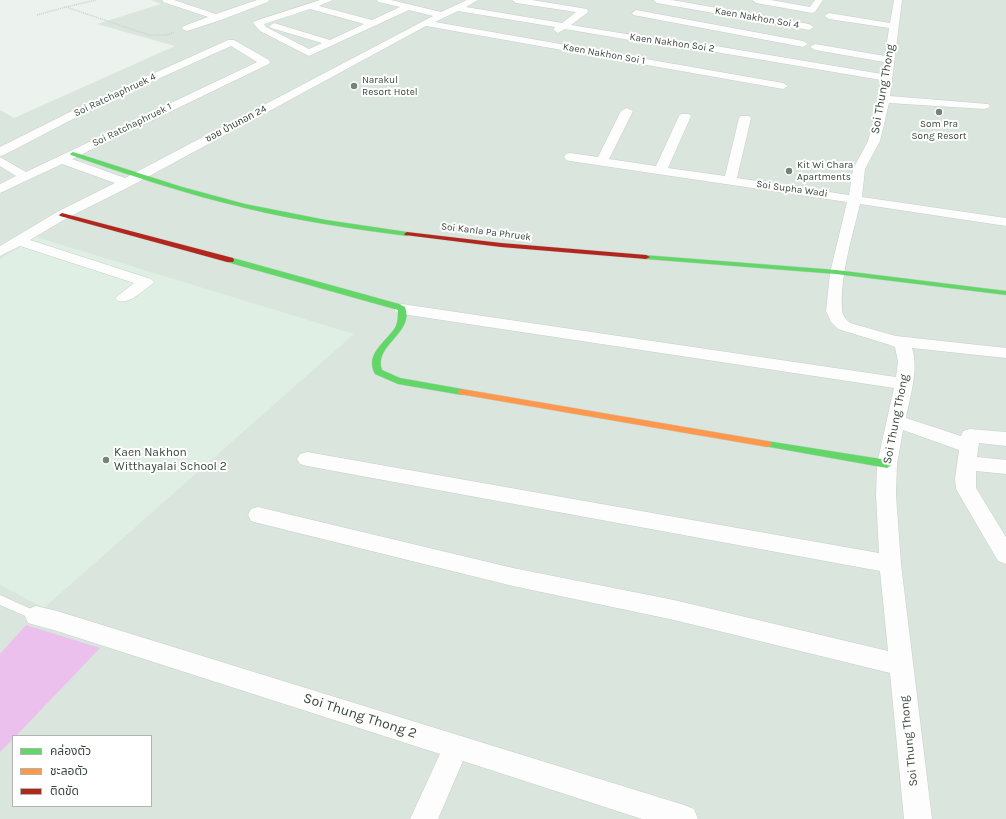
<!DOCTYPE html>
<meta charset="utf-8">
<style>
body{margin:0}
#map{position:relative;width:1006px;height:819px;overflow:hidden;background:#ecf2ed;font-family:Karla,"Noto Sans Thai",sans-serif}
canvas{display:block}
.legend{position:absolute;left:12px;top:735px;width:140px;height:72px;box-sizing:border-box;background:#fff;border:1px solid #afb5b1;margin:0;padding:5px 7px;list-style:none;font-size:12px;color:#38473b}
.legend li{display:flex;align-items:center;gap:8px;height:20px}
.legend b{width:20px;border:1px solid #afb5b1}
</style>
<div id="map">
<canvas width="1006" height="819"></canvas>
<ul class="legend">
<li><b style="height:5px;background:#63d668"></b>คล่องตัว</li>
<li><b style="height:5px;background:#ff974d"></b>ชะลอตัว</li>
<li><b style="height:5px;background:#b3261e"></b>ติดขัด</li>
</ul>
</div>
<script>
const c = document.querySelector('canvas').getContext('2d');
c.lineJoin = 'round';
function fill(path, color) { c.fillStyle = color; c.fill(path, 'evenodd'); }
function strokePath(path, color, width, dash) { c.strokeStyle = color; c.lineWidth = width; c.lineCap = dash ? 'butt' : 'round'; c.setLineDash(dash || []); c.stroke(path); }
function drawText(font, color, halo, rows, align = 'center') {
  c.font = font + ' Karla,"Noto Sans Thai",sans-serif'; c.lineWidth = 4; c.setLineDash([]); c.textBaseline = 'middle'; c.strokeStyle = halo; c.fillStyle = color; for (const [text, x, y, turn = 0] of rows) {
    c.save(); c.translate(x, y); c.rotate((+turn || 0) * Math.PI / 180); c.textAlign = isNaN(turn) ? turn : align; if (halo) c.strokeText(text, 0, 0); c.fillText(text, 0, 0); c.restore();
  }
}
const residential = new Path2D(`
 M151,0H1006V819H0V110L14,118L175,46L97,24L161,4ZM13,736H151V806H13Z`);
const education = new Path2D(`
 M36,237L354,334L44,608L0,585V259Z`);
const water = new Path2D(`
 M26,625L100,648L16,736H13V739L0,752V654Z`);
const path = new Path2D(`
 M66,7L96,0
 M37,15L66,7L149,35H166L175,32`);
const lane = new Path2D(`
 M0,595L40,613L42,616L40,619L36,621L32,619L0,605Z`);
const street = new Path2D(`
 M162,0H174L216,14L257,0H269L268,2L221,20L187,31L184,30L182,28L184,26L208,17L163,2Z
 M320,0H333L319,6L372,20L400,7L378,2L377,0H391L441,12L467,0H478L466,7L562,23L576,12L516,3L512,0H532L587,9L588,11L587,13L571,25L682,43H698L882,74L884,62L815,50L810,47L815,44L885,56L889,28L829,19L824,16L829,13L890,23L894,0H902L890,96L988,104L990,106L988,108L984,109L889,103L880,141L865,169L862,197L1006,218V226L860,204C852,238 840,275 842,310C842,315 846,319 850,323L896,336L1006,348V358L912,348C919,370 910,396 906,418L961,436L963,431L970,429L1006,432V446L979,443L977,457L1006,460V474L976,471V488L1006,537V564L998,561L956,489L955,479L959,450L903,430L897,464L896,495L901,564L932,819H904L890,673L674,620L513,586L258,523L251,521L248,515L251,509L258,507L513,568L674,600L888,651L880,571L307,466L300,464L297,459L300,454L307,452L879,553L876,495L877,464L894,388L402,314L396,312L394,309L396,306L402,304L896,377L898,362L895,347L890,345L838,329L831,322L826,311L830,273L847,202L570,161L566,160L564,157L566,154L570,153L598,157L621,111L627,108L633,111L609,159L656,166L679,116L681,114H689L691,116L668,168L725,176L739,118L741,116H749L751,118L737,178L849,195L853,169L868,141L879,99L881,80L698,49H682L565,29L558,33L553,30L555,27L458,11L435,22L783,83L788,86L783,89L426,26L131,186L67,218L30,240L151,279L154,282L151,285C141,292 130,304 118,301L115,298L134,283L20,246L0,256V246L57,212L115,183L62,164L0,193V184L16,176L0,166V157L26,172L257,62L231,46L96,107L4,155L0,156V147L88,103L228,40H234L269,60L270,62L269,64L72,159L125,178L433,16L409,10L309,56L260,31L253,23L255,21ZM310,9L364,24L330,40L274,23L269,26L271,28L322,43L309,49L266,27L264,24Z
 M653,0H672L809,24L814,27L809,30L657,3Z
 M752,0H771L810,7L815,0H823L815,12L812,13L756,3Z
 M636,10L803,41L808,44L803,47L633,15L632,13Z
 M36,606L57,611L684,805L694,809L698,819H642L463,761L438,819H410L440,754L57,631L28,623L25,616L28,609Z`);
const fast = new Path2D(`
 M73,152L182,187L245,204L326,220L407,232L410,234L407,236C353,229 299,221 245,208C186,194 128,175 71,155L70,154Z
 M643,255L836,270L1006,291V295L836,274L646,259H643Z
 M227,258H233L399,304L405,307C415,333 373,345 382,370L400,378L462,389L466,392L462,395L398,384L375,374C364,353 387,342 396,326C398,321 398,315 398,310L227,262Z
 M767,441L887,460L890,462L892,464L890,466L887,468L764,446L762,444L764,442Z`);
const slow = new Path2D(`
 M462,389L767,441L770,442L772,444L770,446L767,447L459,394L458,392L459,390Z`);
const jam = new Path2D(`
 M62,213L233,258L234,260L233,262H227L60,216L59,215Z
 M407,232L501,243L646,255L650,257L646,259L501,247L405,235L404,234Z`);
const markers = [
 [354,86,4,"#778379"],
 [939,112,4,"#778379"],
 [789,171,4,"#778379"],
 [106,460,4,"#778379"]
];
const farStreetnames = [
 ["Kaen Nakhon Soi 4",757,18,10],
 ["Kaen Nakhon Soi 2",672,43,8],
 ["Kaen Nakhon Soi 1",604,54,10],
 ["Soi Ratchaphruek 4",115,95,-25],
 ["ซอย บ้านกอก 24",236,124,-28],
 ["Soi Ratchaphruek 1",132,125,-26],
 ["Soi Supha Wadi",792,189,8],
 ["Soi Kanla Pa Phruek",486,232,7]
];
const farPoinames = [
 ["Narakul",362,80],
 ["Resort Hotel",362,92],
 ["Som Pra",939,124,"center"],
 ["Song Resort",939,136,"center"],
 ["Kit Wi Chara",797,165],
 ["Apartments",797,177]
];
const streetNames = [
 ["Soi Thung Thong",883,89,-80],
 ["Soi Thung Thong",896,419,-79],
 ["Soi Thung Thong",909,741,-96]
];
const poiNames = [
 ["Kaen Nakhon",114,453],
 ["Witthayalai School 2",114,467]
];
const nearStreetnames = [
 ["Soi Thung Thong 2",360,716,18]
];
fill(residential, '#dae5dd');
fill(education, '#dfefe3');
fill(water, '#ecc0ed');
strokePath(lane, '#c9d0cb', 1);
strokePath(street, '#c9d0cb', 1);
strokePath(fast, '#c6d3ca', 1);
strokePath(slow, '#c6d3ca', 1);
strokePath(jam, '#c6d3ca', 1);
strokePath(path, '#cbd2cc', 1.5, [1, 1]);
fill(lane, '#fcfdfc');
fill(street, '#fcfdfc');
fill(fast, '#63d668');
fill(slow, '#ff974d');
fill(jam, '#b3261e');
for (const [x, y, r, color] of markers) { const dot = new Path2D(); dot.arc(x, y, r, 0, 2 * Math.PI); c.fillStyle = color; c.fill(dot); strokePath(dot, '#fff', 1.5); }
drawText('10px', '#38473b', '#fff', farStreetnames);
drawText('10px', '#38473b', '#fff', farPoinames, 'left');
drawText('12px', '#38473b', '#fff', streetNames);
drawText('12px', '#38473b', '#fff', poiNames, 'left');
drawText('14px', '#38473b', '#fff', nearStreetnames);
</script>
